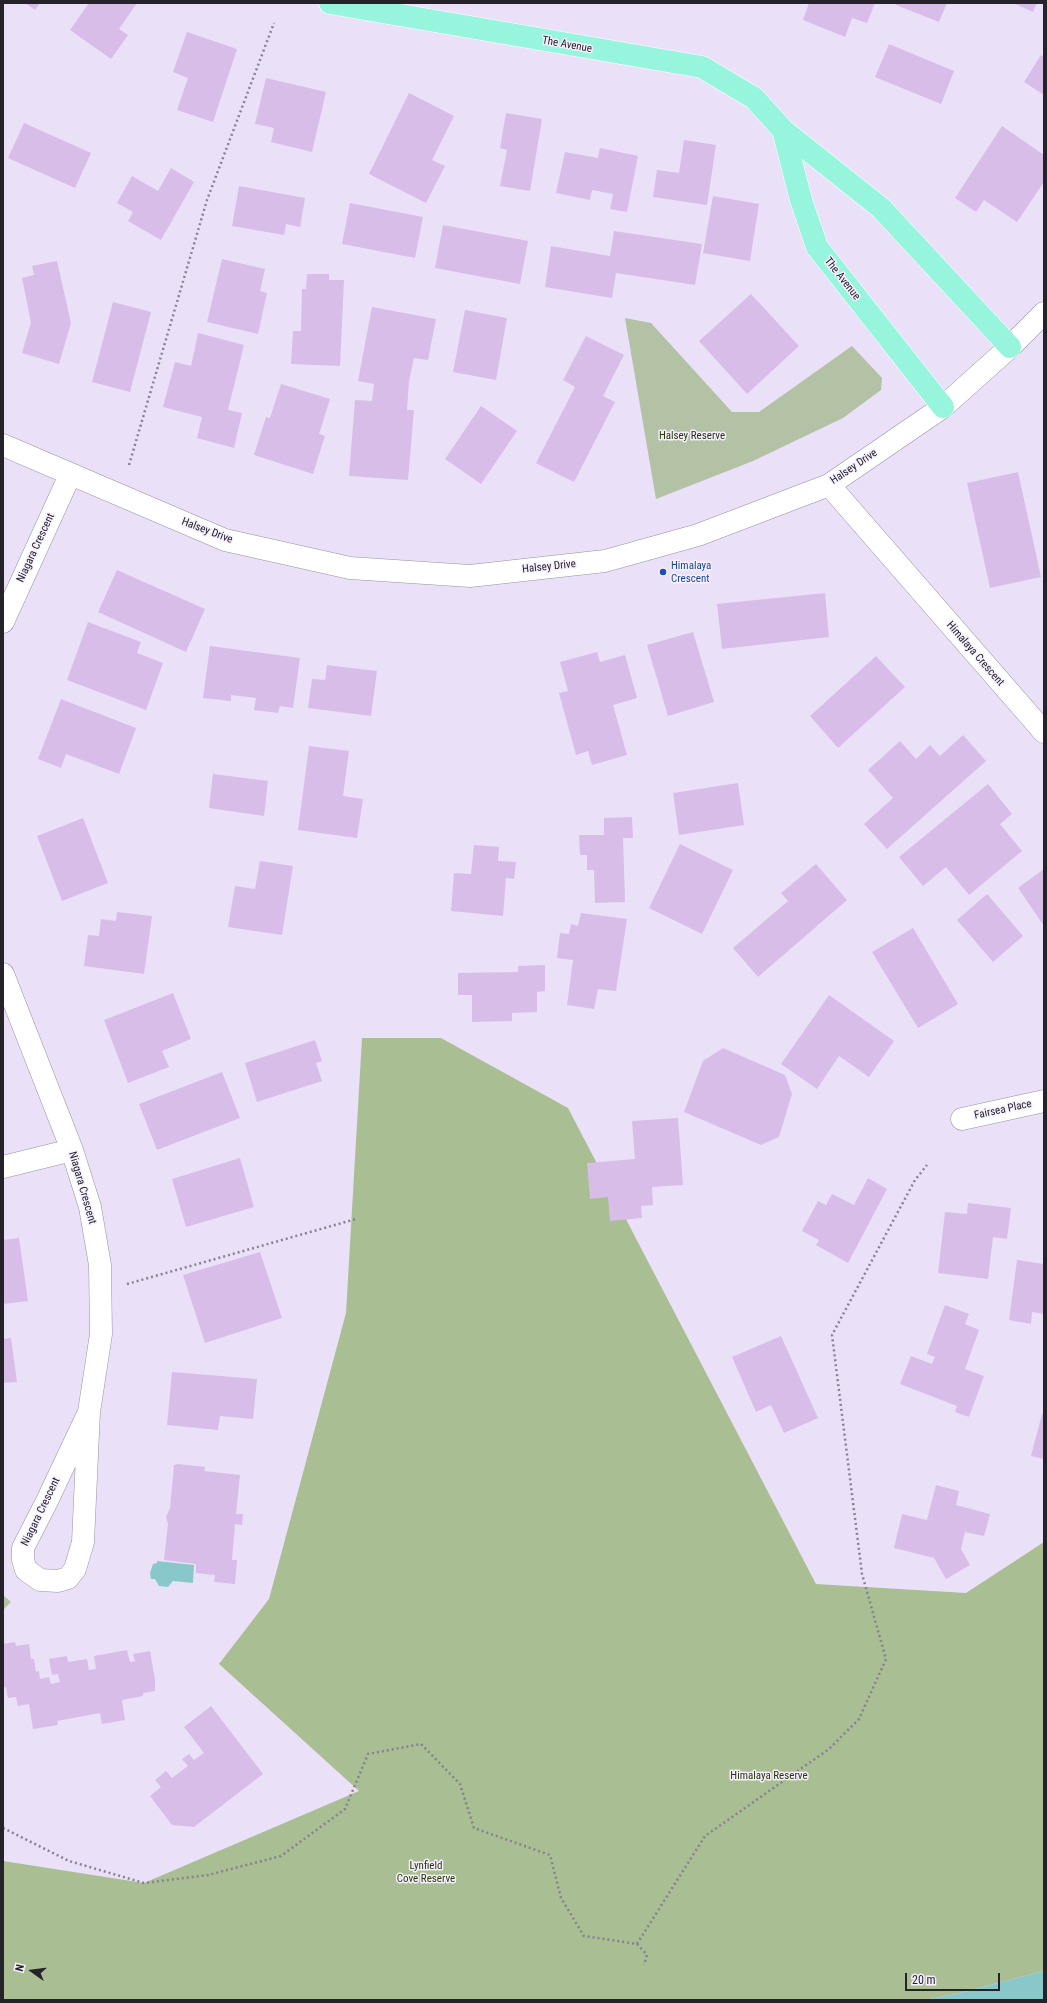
<!DOCTYPE html>
<style>
body{margin:0}
#map{position:relative;width:1047px;height:2003px;overflow:hidden;background:#eae1f8;font-family:"Roboto Condensed",sans-serif}
canvas{display:block}
.frame{position:absolute;inset:0;border:4px solid #25222a;pointer-events:none}
.north{position:absolute;left:12px;top:1951px;width:40px;height:40px;-webkit-text-stroke:3px #f6f0fe;paint-order:stroke;rotate:284deg;font-size:11px;font-weight:700;line-height:16px;text-align:center;color:#25222a}
.north::after{content:'';display:block;margin:auto;width:14px;height:18px;background:#25222a;clip-path:polygon(50% 0,100% 100%,50% 72%,0 100%)}
.scale{position:absolute;left:905px;top:1973px;width:95px;height:18px;box-sizing:border-box;border:2px solid #25222a;border-top:0;padding-left:5px;font-size:12px;line-height:14px;white-space:nowrap;color:#25222a;-webkit-text-stroke:3px #f6f0fe;paint-order:stroke}
</style>
<div id="map">
<canvas width="1047" height="2003"></canvas>
<div class="frame"></div>
<div class="north">N</div>
<div class="scale">20 m</div>
</div>
<script>
const c = document.querySelector('canvas').getContext('2d');
c.lineJoin = 'round';
function fill(path, color) { c.fillStyle = color; c.fill(path, 'evenodd'); }
function strokePath(path, color, width, dash) { c.strokeStyle = color; c.lineWidth = width; c.lineCap = dash ? 'butt' : 'round'; c.setLineDash(dash || []); c.stroke(path); }
function drawText(font, color, halo, rows, align = 'center') {
  c.font = font + ' "Roboto Condensed",sans-serif'; c.lineWidth = 3; c.setLineDash([]); c.textBaseline = 'middle'; c.strokeStyle = halo; c.fillStyle = color; for (const [text, x, y, turn = 0] of rows) {
    c.save(); c.translate(x, y); c.rotate((+turn || 0) * Math.PI / 180); c.textAlign = isNaN(turn) ? turn : align; if (halo) c.strokeText(text, 0, 0); c.fillText(text, 0, 0); c.restore();
  }
}
const green = new Path2D(`
 M625,318L651,323L732,412H759L852,346L882,378L881,390L843,418L753,461L656,499Z
 M3,1595L11,1602L3,1610Z`);
const forest = new Path2D(`
 M362,1038H441L568,1108L816,1584L966,1593L1044,1542V1971L956,1994L925,2000H3V1861L144,1883L359,1791L219,1664L269,1599L346,1313Z`);
const water = new Path2D(`
 M157,1561L194,1565L193,1583L173,1581L168,1587L159,1586L155,1579H151L150,1573L153,1564L157,1563Z
 M1044,1971V2000H925L956,1994Z`);
const building = new Path2D(`
 M25,3H40L35,10Z
 M89,3H137L119,29L128,35L111,59L70,30Z
 M809,3H875L867,23L852,18L845,37L803,20Z
 M896,3H947L939,22L896,5Z
 M1013,3H1037L1033,12Z
 M187,32L237,49L213,122L177,110L188,78L173,72Z
 M889,44L954,71L941,104L875,77Z
 M1041,55L1044,57V95L1024,82Z
 M266,78L326,92L312,152L271,142L274,128L255,124Z
 M409,93L454,116L432,160L445,166L426,203L369,174Z
 M506,113L542,119L530,191L500,186L507,150L500,148Z
 M24,123L91,153L75,188L8,158Z
 M1002,126L1044,155V182L1017,222L984,200L976,212L955,198Z
 M684,140L716,145L707,205L653,197L657,170L679,173Z
 M600,148L638,156L627,212L610,209L613,194L592,190L590,200L556,193L565,152L598,158Z
 M171,168L194,182L161,240L128,221L133,212L117,203L132,176L158,191Z
 M239,186L305,198L300,227L286,224L284,235L232,226Z
 M713,196L759,204L750,261L703,253Z
 M350,203L423,217L415,258L342,244Z
 M443,225L528,241L520,284L435,268Z
 M614,231L702,244L695,285L616,273L612,298L545,287L551,246L610,256Z
 M222,259L265,269L260,291L267,293L258,334L207,322Z
 M57,261L71,323L59,364L22,353L31,322L22,278L34,275L32,266Z
 M307,274H329V280H344L340,366L291,364L293,331H301L302,289H306Z
 M751,294L799,346L747,394L699,341Z
 M113,302L151,312L130,392L92,382Z
 M372,307L436,319L428,360L414,358L409,381L407,410H414L408,480L349,476L355,400L372,401L374,384L358,381Z
 M465,310L507,318L496,380L453,372Z
 M198,333L244,345L228,410L242,413L234,448L197,438L202,417L163,407L175,362L191,366Z
 M586,336L624,355L603,396L615,402L574,482L536,463L575,387L563,380Z
 M281,384L330,399L319,434L325,436L313,474L254,455L266,417L270,418Z
 M481,406L517,431L481,484L445,459Z
 M1018,472L1041,577L990,588L967,483Z
 M117,570L205,609L186,652L98,612Z
 M825,593L829,637L722,649L717,604Z
 M88,622L141,642L137,653L163,663L146,710L67,680Z
 M693,632L714,702L668,716L647,645Z
 M210,646L300,658L293,708L280,706L278,713L254,710L256,698L231,695V701L203,698Z
 M597,652L600,662L625,655L637,698L613,705L627,755L592,765L588,751L576,755L559,693L568,691L560,662Z
 M876,656L905,687L838,748L810,716Z
 M327,665L377,671L371,716L308,708L312,679L325,680Z
 M61,699L136,728L119,774L66,754L61,768L38,759Z
 M963,735L986,761L887,849L864,824L893,798L868,770L900,741L916,759L930,745L940,756Z
 M309,746L349,751L343,796L363,799L357,838L298,830Z
 M213,774L268,781L264,816L209,808Z
 M738,783L744,825L679,835L673,793Z
 M988,784L1012,814L1000,824L1022,851L969,895L946,867L923,886L899,857Z
 M632,817L633,838H623L625,902L595,903L594,870H587V855H580L579,835H604V818Z
 M83,818L108,883L62,901L37,836Z
 M680,844L733,870L702,934L649,908Z
 M474,845L499,847L498,861L516,862L514,879L506,878L503,916L451,911L454,873L471,874Z
 M260,861L293,866L282,935L228,927L235,886L255,889Z
 M816,864L847,900L758,977L733,948L788,901L781,893Z
 M1044,869V926L1018,888Z
 M987,894L1023,936L993,962L957,920Z
 M117,912L152,916L144,974L84,966L88,935L99,936L101,919L116,921Z
 M581,913L627,919L616,991L598,989L594,1009L567,1005L573,960L557,958L560,933L569,934L571,924L578,926Z
 M913,928L958,1004L918,1028L872,952Z
 M545,965V991L537,992V1012L512,1013V1021L472,1022V995H458V973L518,972V966Z
 M173,993L191,1039L162,1051L169,1067L128,1083L104,1020Z
 M829,995L894,1041L869,1077L839,1056L817,1089L781,1064Z
 M315,1040L322,1061L316,1063L322,1081L257,1102L245,1063Z
 M723,1048L785,1075L792,1094L779,1137L761,1145L684,1112L703,1061Z
 M222,1072L240,1118L157,1150L139,1104Z
 M678,1118L683,1185L652,1187L653,1205L641,1206L642,1218L610,1221L608,1197L590,1199L587,1163L635,1159L632,1121Z
 M240,1158L254,1207L186,1227L172,1179Z
 M868,1178L887,1189L848,1263L816,1245L819,1240L802,1231L818,1201L826,1205L832,1194L854,1205Z
 M968,1203L1011,1208L1007,1239L993,1237L988,1279L938,1273L945,1212L967,1214Z
 M19,1238L28,1301L3,1304V1240Z
 M260,1252L282,1318L205,1343L183,1275Z
 M1017,1260L1044,1264V1314L1032,1312L1031,1324L1009,1320Z
 M945,1305L969,1314L965,1324L979,1330L965,1369L984,1376L969,1417L955,1412L957,1406L900,1384L911,1356L932,1364L935,1357L927,1354Z
 M781,1336L818,1418L784,1433L771,1405L756,1412L732,1357Z
 M11,1338L17,1382L3,1383V1339Z
 M172,1372L257,1379L253,1419L220,1416L218,1430L167,1425Z
 M1042,1414H1044V1459L1031,1456Z
 M178,1464L205,1467L204,1471L240,1475L236,1514H243L242,1525L235,1524L232,1560H237L235,1584L214,1582L215,1575L196,1573V1564L164,1560L168,1524L166,1517L170,1508L174,1465Z
 M936,1485L959,1491L956,1505L990,1514L984,1536L965,1532L961,1549L970,1565L946,1579L934,1558L894,1548L902,1514L927,1520Z
 M15,1642L16,1646L29,1644L31,1659H34L36,1672L39,1671L40,1679L49,1677L51,1684L60,1682L58,1674L52,1675L49,1659L67,1656L68,1662L87,1659L89,1670L96,1669L94,1656L127,1650L130,1662L135,1661L133,1654L150,1651L155,1680V1691L143,1693V1696L122,1700L125,1720L102,1724L100,1713L57,1721L58,1725L33,1729L29,1704L18,1706L16,1697L8,1698L6,1687L3,1688V1644Z
 M211,1706L263,1774L194,1827L172,1825L150,1796L161,1787L155,1780L160,1776L166,1771L172,1778L188,1766L182,1759L189,1754L194,1760L204,1753L184,1727Z`);
const path = new Path2D(`
 M129,465L207,200L274,23
 M127,1284L356,1219
 M3,1828L69,1861L144,1883L208,1875L281,1856L345,1809L368,1754L421,1744L460,1784L474,1828L550,1855L561,1898L584,1936L637,1944L705,1836L829,1749L859,1719L886,1659L862,1574L832,1335L915,1180L927,1165
 M637,1944L647,1955L644,1965`);
const minor = new Path2D(`
 M3,445L225,540L350,568L470,576L605,561L698,535L829,485L943,407L1010,347L1044,313
 M829,485L1044,732
 M3,622L70,475
 M3,974L72,1150L90,1207L100,1265L101,1334L89,1412L83,1542L75,1569L68,1578L58,1581L40,1580L26,1570L23,1560V1548L47,1501L89,1412
 M962,1119L1044,1101
 M3,1167L72,1150`);
const major = new Path2D(`
 M330,3L702,67L754,98L783,130L881,208L1010,347
 M783,130L801,200L817,247L943,407`);
const markers = [
 [663,572,4,"#1a4fb4"]
];
const streetNames = [
 ["The Avenue",567,45,10],
 ["The Avenue",842,279,52],
 ["Halsey Drive",854,467,-34],
 ["Halsey Drive",207,531,21],
 ["Niagara Crescent",36,548,-65],
 ["Halsey Drive",549,567,-6],
 ["Himalaya Crescent",975,654,49],
 ["Fairsea Place",1003,1110,-12],
 ["Niagara Crescent",82,1188,74],
 ["Niagara Crescent",41,1512,-64]
];
const parkNames = [
 ["Halsey Reserve",692,436],
 ["Himalaya Reserve",769,1776],
 ["Lynfield",426,1866],
 ["Cove Reserve",426,1879]
];
const transitNames = [
 ["Himalaya",671,566],
 ["Crescent",671,579]
];
fill(green, '#b3c1a5');
fill(forest, '#a9be92');
fill(water, '#88c8cb');
fill(building, '#d8bde8');
strokePath(minor, '#988fa5', 23);
strokePath(major, '#fff', 23);
strokePath(path, '#878191', 2.5, [2, 3]);
strokePath(minor, '#fff', 22);
strokePath(major, '#97f5dd', 22);
for (const [x, y, r, color] of markers) { const dot = new Path2D(); dot.arc(x, y, r, 0, 2 * Math.PI); c.fillStyle = color; c.fill(dot); strokePath(dot, '#f6f0fe', 1.5); }
drawText('11px', '#25222a', '#f6f0fe', streetNames);
drawText('11px', '#243705', '#f6f0fe', parkNames);
drawText('11px', '#164399', '#f6f0fe', transitNames, 'left');
</script>
